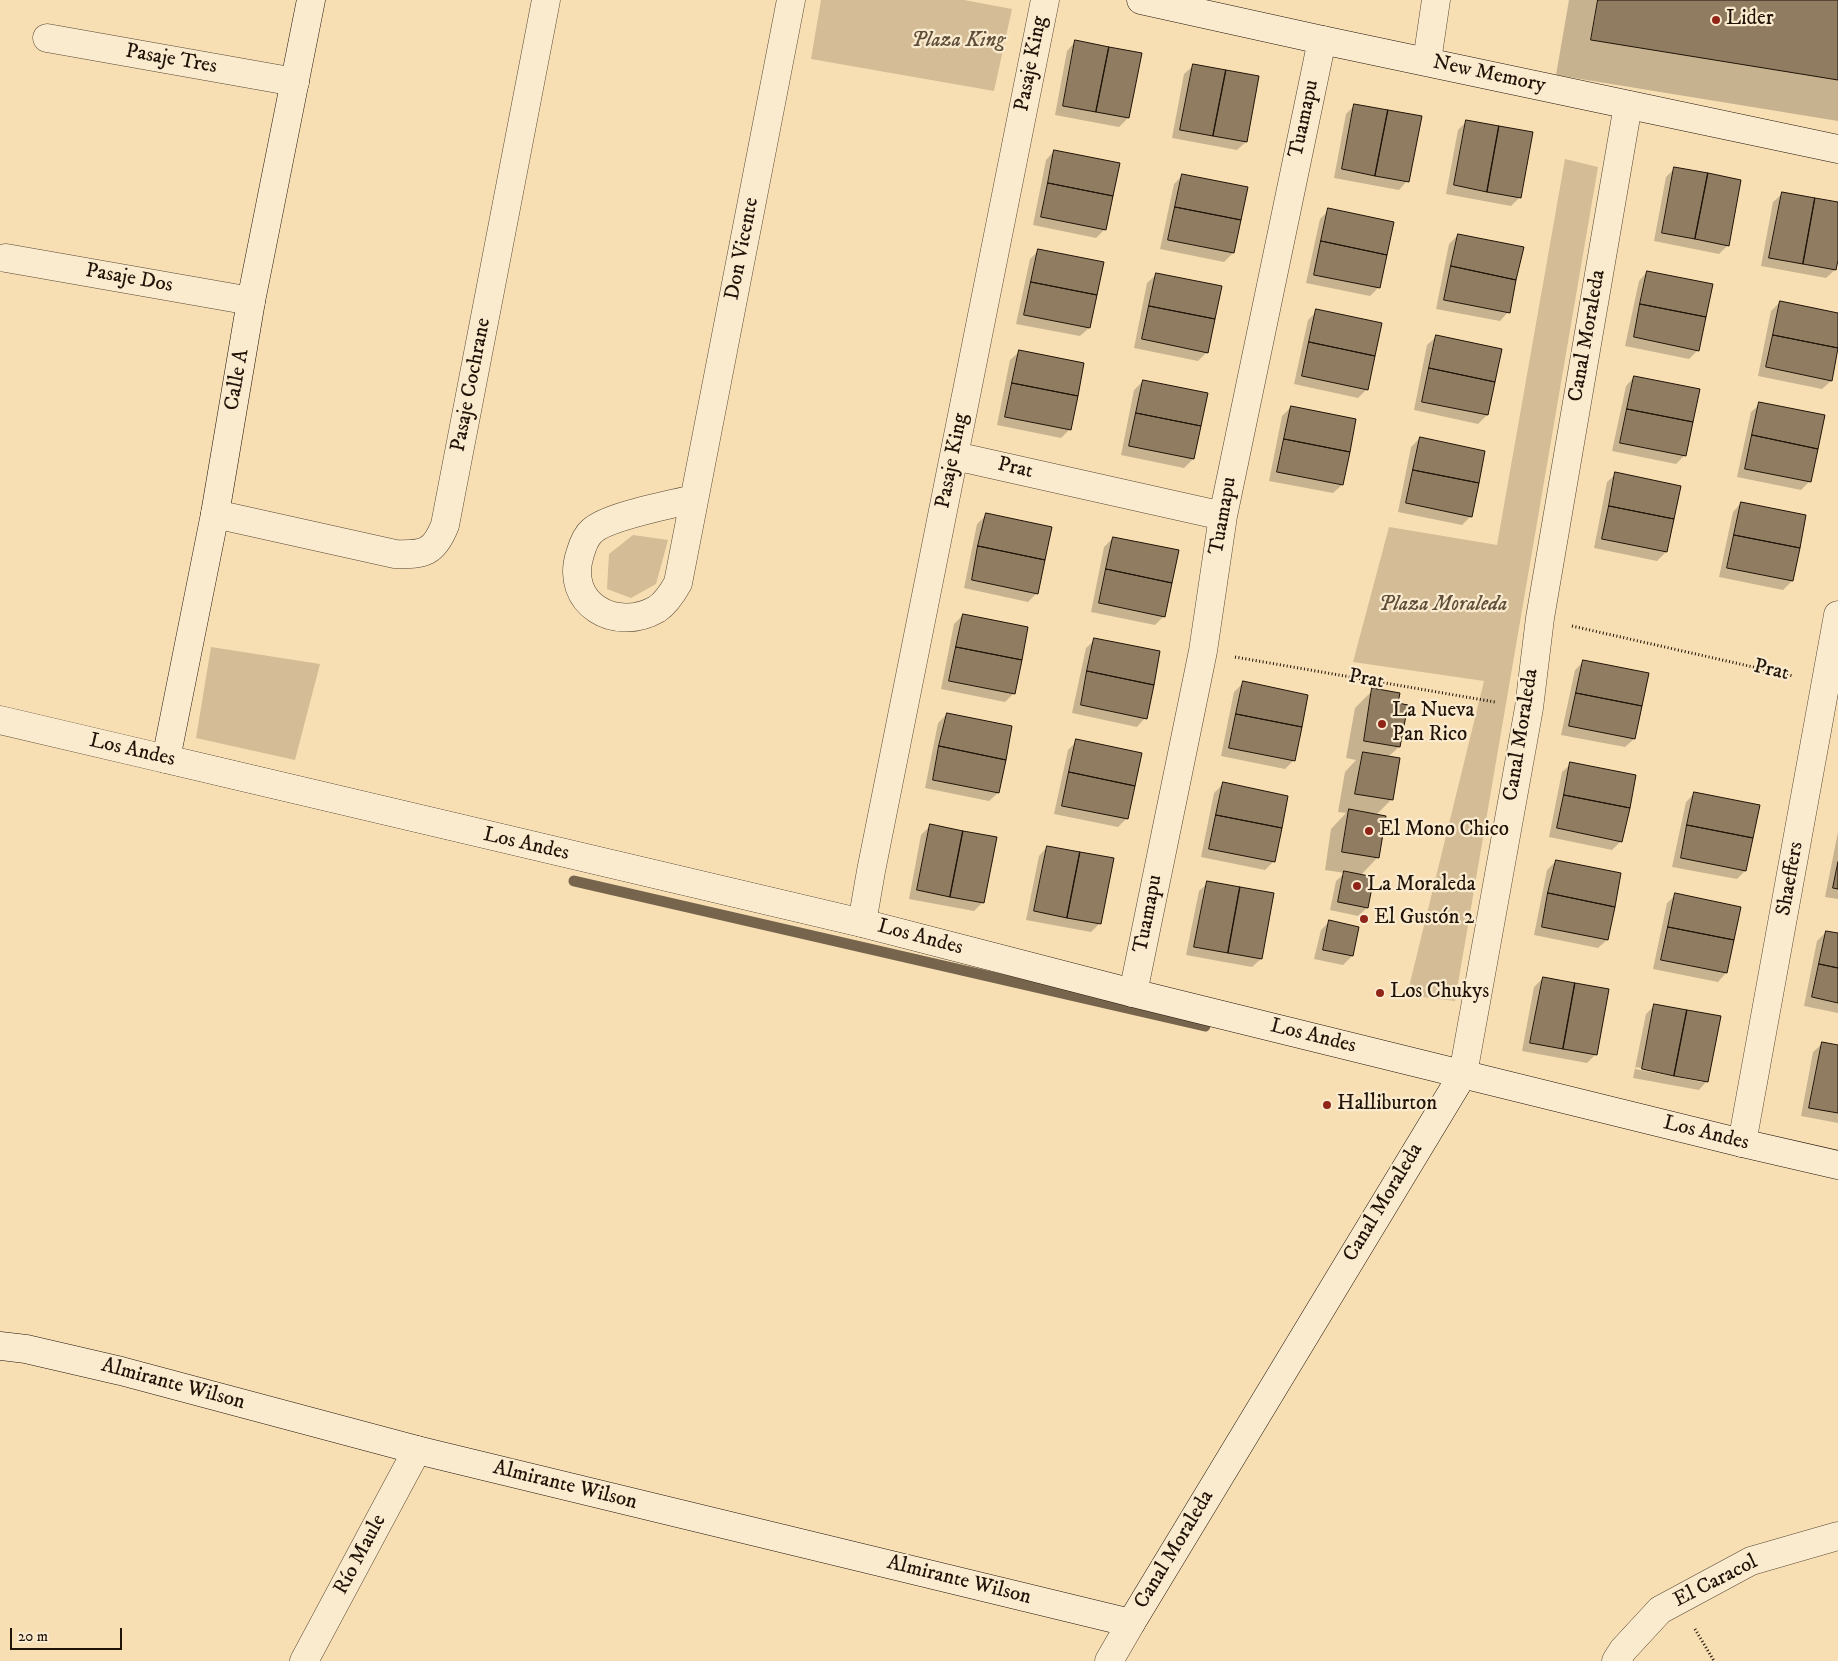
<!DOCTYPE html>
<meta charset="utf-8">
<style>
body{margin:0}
#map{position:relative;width:1838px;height:1661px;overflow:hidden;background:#f8dfb3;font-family:"IM FELL DW Pica",serif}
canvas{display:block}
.scale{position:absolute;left:10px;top:1628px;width:112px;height:22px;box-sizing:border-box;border:2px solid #201308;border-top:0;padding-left:6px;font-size:15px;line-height:18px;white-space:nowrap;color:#201308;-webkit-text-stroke:4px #faeace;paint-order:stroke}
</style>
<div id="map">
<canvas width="1838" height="1661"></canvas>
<div class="scale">20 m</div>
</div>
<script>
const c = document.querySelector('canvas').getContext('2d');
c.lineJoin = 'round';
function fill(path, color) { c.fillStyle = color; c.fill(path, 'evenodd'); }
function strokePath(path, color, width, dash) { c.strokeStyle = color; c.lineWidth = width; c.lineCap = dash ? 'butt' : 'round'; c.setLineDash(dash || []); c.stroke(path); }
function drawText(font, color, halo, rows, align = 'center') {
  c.font = font + ' "IM FELL DW Pica",serif'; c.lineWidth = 4.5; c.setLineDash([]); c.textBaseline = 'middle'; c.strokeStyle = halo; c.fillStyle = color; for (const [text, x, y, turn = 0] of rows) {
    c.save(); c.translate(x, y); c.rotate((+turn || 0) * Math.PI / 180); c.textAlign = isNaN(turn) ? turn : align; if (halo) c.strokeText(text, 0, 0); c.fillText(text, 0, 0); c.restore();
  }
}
const green = new Path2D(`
 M821,0H964L1012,9L994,91L811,59Z
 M1565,159L1598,167L1455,1001L1407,995L1484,681L1353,662L1389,527L1497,545Z
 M633,535L668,540L656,584L631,598L607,589L609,554Z
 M211,647L320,664L295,760L196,738Z`);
const shadow = new Path2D(`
 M1569,0H1838V121L1556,75Z
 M1075,42L1141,54L1128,118L1119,127L1055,115L1067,51Z
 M1193,66L1246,142L1237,150L1172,138L1184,74Z
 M1355,105L1407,181L1399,190L1334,178L1346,114Z
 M1467,121L1520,197L1511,206L1446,194L1458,130Z
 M1054,151L1105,229L1096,238L1033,225L1046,160Z
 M1675,168L1728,245L1719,254L1654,241L1666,177Z
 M1183,175L1233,253L1224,262L1160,249L1174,184Z
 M1782,194L1838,204V253L1835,270L1826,278L1761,266L1773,202Z
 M1329,210L1379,287L1370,296L1306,283L1320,219Z
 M1458,235L1508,312L1500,321L1436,309L1449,244Z
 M1039,250L1089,328L1080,336L1016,324L1030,259Z
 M1647,272L1698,350L1689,359L1625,346L1639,281Z
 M1156,275L1207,352L1198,361L1134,348L1147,283Z
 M1780,302L1838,314V345L1831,381L1822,389L1758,376L1771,311Z
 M1317,311L1367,389L1358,398L1294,384L1308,320Z
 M1436,337L1500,350L1487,415L1478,424L1414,410L1427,345Z
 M1019,352L1070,429L1061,438L997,425L1010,360Z
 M1634,377L1685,455L1676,464L1612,451L1626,386Z
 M1143,381L1207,394L1193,459L1184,468L1121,455L1134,390Z
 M1760,404L1810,481L1801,490L1737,477L1751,412Z
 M1291,407L1342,485L1333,493L1269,481L1282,416Z
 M1420,438L1471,516L1462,525L1398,512L1411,447Z
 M1616,474L1666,552L1657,561L1594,548L1607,482Z
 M1741,503L1805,516L1792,581L1783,590L1719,577L1733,512Z
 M986,515L1037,593L1028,602L964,588L977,524Z
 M1113,538L1164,616L1155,625L1091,612L1104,547Z
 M963,615L1014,693L1005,702L941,689L954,624Z
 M1095,640L1145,718L1137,727L1072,713L1086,648Z
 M1584,661L1634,739L1625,747L1561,735L1575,670Z
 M1243,683L1294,760L1285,769L1221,756L1234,692Z
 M1373,690L1397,704L1399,747L1388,757L1392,799L1376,815L1378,857L1360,876L1367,908L1358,916L1330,910L1336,881L1345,873L1325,870L1331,829L1346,813L1338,812L1345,772L1356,760L1346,758L1355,708Z
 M947,714L998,793L989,801L925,788L938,723Z
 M1077,741L1127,818L1118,827L1054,814L1068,750Z
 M1571,764L1621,841L1612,850L1549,837L1562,772Z
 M1223,784L1274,861L1265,870L1201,857L1214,793Z
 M1695,793L1745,871L1737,879L1672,867L1686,802Z
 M930,826L983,902L974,911L909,899L921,835Z
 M1838,832V899L1825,897Z
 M1047,847L1100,923L1091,932L1026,920L1039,856Z
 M1556,861L1607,940L1598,948L1534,935L1547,870Z
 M1208,883L1261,959L1252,967L1186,955L1199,891Z
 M1676,895L1726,973L1718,982L1653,969L1667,903Z
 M1329,922L1352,956L1343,965L1314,959L1321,930Z
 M1826,932L1838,935V1013L1804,1006L1817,941Z
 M1543,978L1596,1054L1587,1063L1522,1051L1534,987Z
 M1655,1005L1707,1081L1699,1090L1633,1078L1646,1014ZM1636,1067L1702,1080V1082L1635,1069Z
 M1822,1044L1838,1047V1123L1801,1116L1813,1052Z`);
const stream = new Path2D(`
 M574,881L1205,1026`);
const building = new Path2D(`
 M1598,0H1838V80L1591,40Z
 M1075,40L1109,47L1096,112L1063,106Z
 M1109,47L1142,53L1129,118L1096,112Z
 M1193,64L1226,70L1213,136L1180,130Z
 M1226,70L1259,76L1247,142L1213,136Z
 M1354,104L1388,110L1375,176L1342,169Z
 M1388,110L1422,116L1409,182L1375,176Z
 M1466,120L1499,126L1487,192L1454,185Z
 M1499,126L1533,132L1521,198L1487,192Z
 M1054,150L1120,163L1113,196L1048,183Z
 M1674,167L1708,173L1695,239L1662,233Z
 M1708,173L1741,180L1729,246L1695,239Z
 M1182,174L1248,187L1241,220L1175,207Z
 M1048,183L1113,196L1106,230L1041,217Z
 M1782,192L1815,198L1803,264L1769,258Z
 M1815,198L1838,202V260L1836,270L1803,264Z
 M1175,207L1241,220L1234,253L1168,240Z
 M1328,208L1394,222L1387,255L1321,241Z
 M1458,234L1524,247L1516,280L1451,266Z
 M1321,241L1387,255L1380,288L1314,275Z
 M1038,249L1104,262L1097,295L1031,282Z
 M1451,266L1516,280L1510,313L1444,300Z
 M1647,271L1713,284L1706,317L1640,304Z
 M1156,273L1222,286L1215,319L1149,306Z
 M1031,282L1097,295L1090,328L1024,315Z
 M1780,301L1838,313V348L1773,335Z
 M1640,304L1706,317L1699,351L1634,337Z
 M1149,306L1215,319L1208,353L1142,339Z
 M1316,309L1382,323L1375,356L1309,342Z
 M1436,335L1502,349L1495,382L1429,368Z
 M1773,335L1838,348L1832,381L1766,367Z
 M1309,342L1375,356L1368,390L1302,376Z
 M1019,350L1084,363L1078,396L1012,383Z
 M1429,368L1495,382L1488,415L1422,402Z
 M1634,376L1700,389L1693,422L1627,409Z
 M1143,380L1208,393L1201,426L1136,413Z
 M1012,383L1078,396L1071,430L1005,417Z
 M1759,402L1825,415L1818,449L1752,435Z
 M1291,406L1356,419L1350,452L1284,439Z
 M1627,409L1693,422L1686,456L1620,443Z
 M1136,413L1201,426L1194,459L1129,446Z
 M1752,435L1818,449L1811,482L1745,469Z
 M1420,437L1485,451L1479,483L1413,470Z
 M1284,439L1350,452L1343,485L1277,472Z
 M1413,470L1479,483L1472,517L1406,503Z
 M1615,472L1681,486L1674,519L1609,506Z
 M1741,502L1806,515L1800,548L1734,535Z
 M1609,506L1674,519L1667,552L1602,539Z
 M986,513L1052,527L1045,560L978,546Z
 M1734,535L1800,548L1793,581L1727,568Z
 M1113,537L1179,550L1172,583L1106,569Z
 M978,546L1045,560L1038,594L972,580Z
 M1106,569L1172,583L1165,617L1099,603Z
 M963,614L1028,627L1022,660L956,647Z
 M1094,638L1160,651L1154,685L1087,671Z
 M956,647L1022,660L1015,694L949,681Z
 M1583,660L1649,673L1642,706L1576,693Z
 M1087,671L1154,685L1147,719L1081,705Z
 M1243,681L1308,695L1302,727L1236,714Z
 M1372,688L1400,693L1398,703L1408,705L1400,747L1364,741Z
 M1576,693L1642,706L1635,739L1569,726Z
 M947,713L1012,726L1006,760L939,746Z
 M1236,714L1302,727L1295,761L1229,748Z
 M1076,739L1142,753L1135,786L1069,772Z
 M939,746L1006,760L999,793L933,780Z
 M1363,752L1400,758L1393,800L1355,794Z
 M1570,762L1636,775L1630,808L1564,795Z
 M1069,772L1135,786L1128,819L1062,806Z
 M1223,782L1288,796L1282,828L1216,815Z
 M1694,792L1760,805L1753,838L1687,825Z
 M1564,795L1630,808L1622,842L1557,828Z
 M1349,809L1386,816L1379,858L1342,852Z
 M1216,815L1282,828L1275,862L1209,849Z
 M930,824L963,831L950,897L917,890Z
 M1687,825L1753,838L1746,871L1681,858Z
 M963,831L997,837L984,903L950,897Z
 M1047,846L1080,852L1067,918L1034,911Z
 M1080,852L1114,858L1101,924L1067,918Z
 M1556,860L1621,873L1615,907L1548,893Z
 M1838,862V889L1833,888Z
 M1344,871L1374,877L1368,908L1338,902Z
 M1207,881L1240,887L1228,953L1194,947Z
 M1240,887L1274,893L1262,959L1228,953Z
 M1548,893L1615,907L1608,940L1542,927Z
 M1675,893L1741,907L1734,940L1668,927Z
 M1329,920L1359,927L1353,956L1323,950Z
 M1668,927L1734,940L1727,973L1661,960Z
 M1826,931L1838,933V968L1819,964Z
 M1819,964L1838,968V1003L1812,997Z
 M1543,977L1575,983L1563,1049L1530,1043Z
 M1575,983L1609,989L1597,1055L1563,1049Z
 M1654,1004L1687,1010L1674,1076L1642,1069Z
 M1687,1010L1721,1016L1708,1082L1674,1076Z
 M1822,1042L1838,1045V1113L1809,1108Z`);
const path = new Path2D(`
 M1572,626L1793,676
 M1235,657L1495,702
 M1695,1629L1714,1661`);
const street = new Path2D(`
 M47,38L295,82
 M1427,61L1436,0
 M6,258L251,301
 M955,456L1223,516
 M693,499C670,505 608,516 592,531C586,536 582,547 580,554C564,604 616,633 657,609C666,603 673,592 678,583L791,0
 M215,514L395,554C424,555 434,553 445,525L546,0
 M0,720L166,759
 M862,923L871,871L1045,0
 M1133,993L1203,651L1223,516L1322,40
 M1463,1074L1529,708L1540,618L1628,105
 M1742,1143L1838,615
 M304,1661L417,1450
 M1109,1661L1131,1623
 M1616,1661L1623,1650L1660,1610L1751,1561L1838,1536`);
const secondary = new Path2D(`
 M311,0L251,301L215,514L166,759L862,923L1133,993L1742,1143L1838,1165
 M1141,0L1322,40L1838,149
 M0,1346L26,1349L121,1371L417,1450L1131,1623L1463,1074`);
const markers = [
 [1716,20,5,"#8f2418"],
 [1382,724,5,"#8f2418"],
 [1369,831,5,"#8f2418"],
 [1357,886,5,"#8f2418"],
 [1364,919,5,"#8f2418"],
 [1380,993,5,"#8f2418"],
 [1327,1105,5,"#8f2418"]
];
const poiNames = [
 ["Lider",1726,20],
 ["La Nueva",1392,712],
 ["Pan Rico",1392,736],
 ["El Mono Chico",1379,831],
 ["La Moraleda",1367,886],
 ["El Gustón 2",1374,919],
 ["Los Chukys",1390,993],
 ["Halliburton",1337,1105]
];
const parkNames = [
 ["Plaza King",958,42],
 ["Plaza Moraleda",1443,606]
];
const streetNames = [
 ["Pasaje Tres",171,60,10],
 ["Pasaje King",1032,64,-79],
 ["New Memory",1489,75,12],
 ["Tuamapu",1305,119,-78],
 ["Don Vicente",743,249,-79],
 ["Pasaje Dos",129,279,10],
 ["Canal Moraleda",1588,336,-80],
 ["Calle A",238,380,-80],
 ["Pasaje Cochrane",472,385,-79],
 ["Pasaje King",953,461,-79],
 ["Prat",1015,469,13],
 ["Tuamapu",1224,516,-80],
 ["Prat",1771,671,13],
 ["Prat",1366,680,10],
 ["Canal Moraleda",1522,735,-81],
 ["Los Andes",132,751,13],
 ["Los Andes",526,845,13],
 ["Shaeffers",1791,879,-80],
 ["Tuamapu",1149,914,-79],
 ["Los Andes",920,938,15],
 ["Los Andes",1313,1037,14],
 ["Los Andes",1706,1134,14],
 ["Canal Moraleda",1384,1203,-59],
 ["Almirante Wilson",173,1385,15],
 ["Almirante Wilson",565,1486,14],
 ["Canal Moraleda",1175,1550,-59],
 ["Río Maule",361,1555,-62],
 ["Almirante Wilson",959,1581,14],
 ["El Caracol",1716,1582,-27]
];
fill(green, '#d3bc96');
fill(shadow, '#0003');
strokePath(stream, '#76644c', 11);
fill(building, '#907d61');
strokePath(building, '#201308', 1);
strokePath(street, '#564633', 29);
strokePath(secondary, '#201308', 29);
strokePath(path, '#201308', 3, [1, 2.5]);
strokePath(street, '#faeace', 28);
strokePath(secondary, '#faeace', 28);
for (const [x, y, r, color] of markers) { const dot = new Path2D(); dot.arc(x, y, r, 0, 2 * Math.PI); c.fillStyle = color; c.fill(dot); strokePath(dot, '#faeace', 2); }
drawText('21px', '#201308', '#faeace', poiNames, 'left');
drawText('italic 21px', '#5f4e3a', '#faeace', parkNames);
drawText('21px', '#201308', '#faeace', streetNames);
</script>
